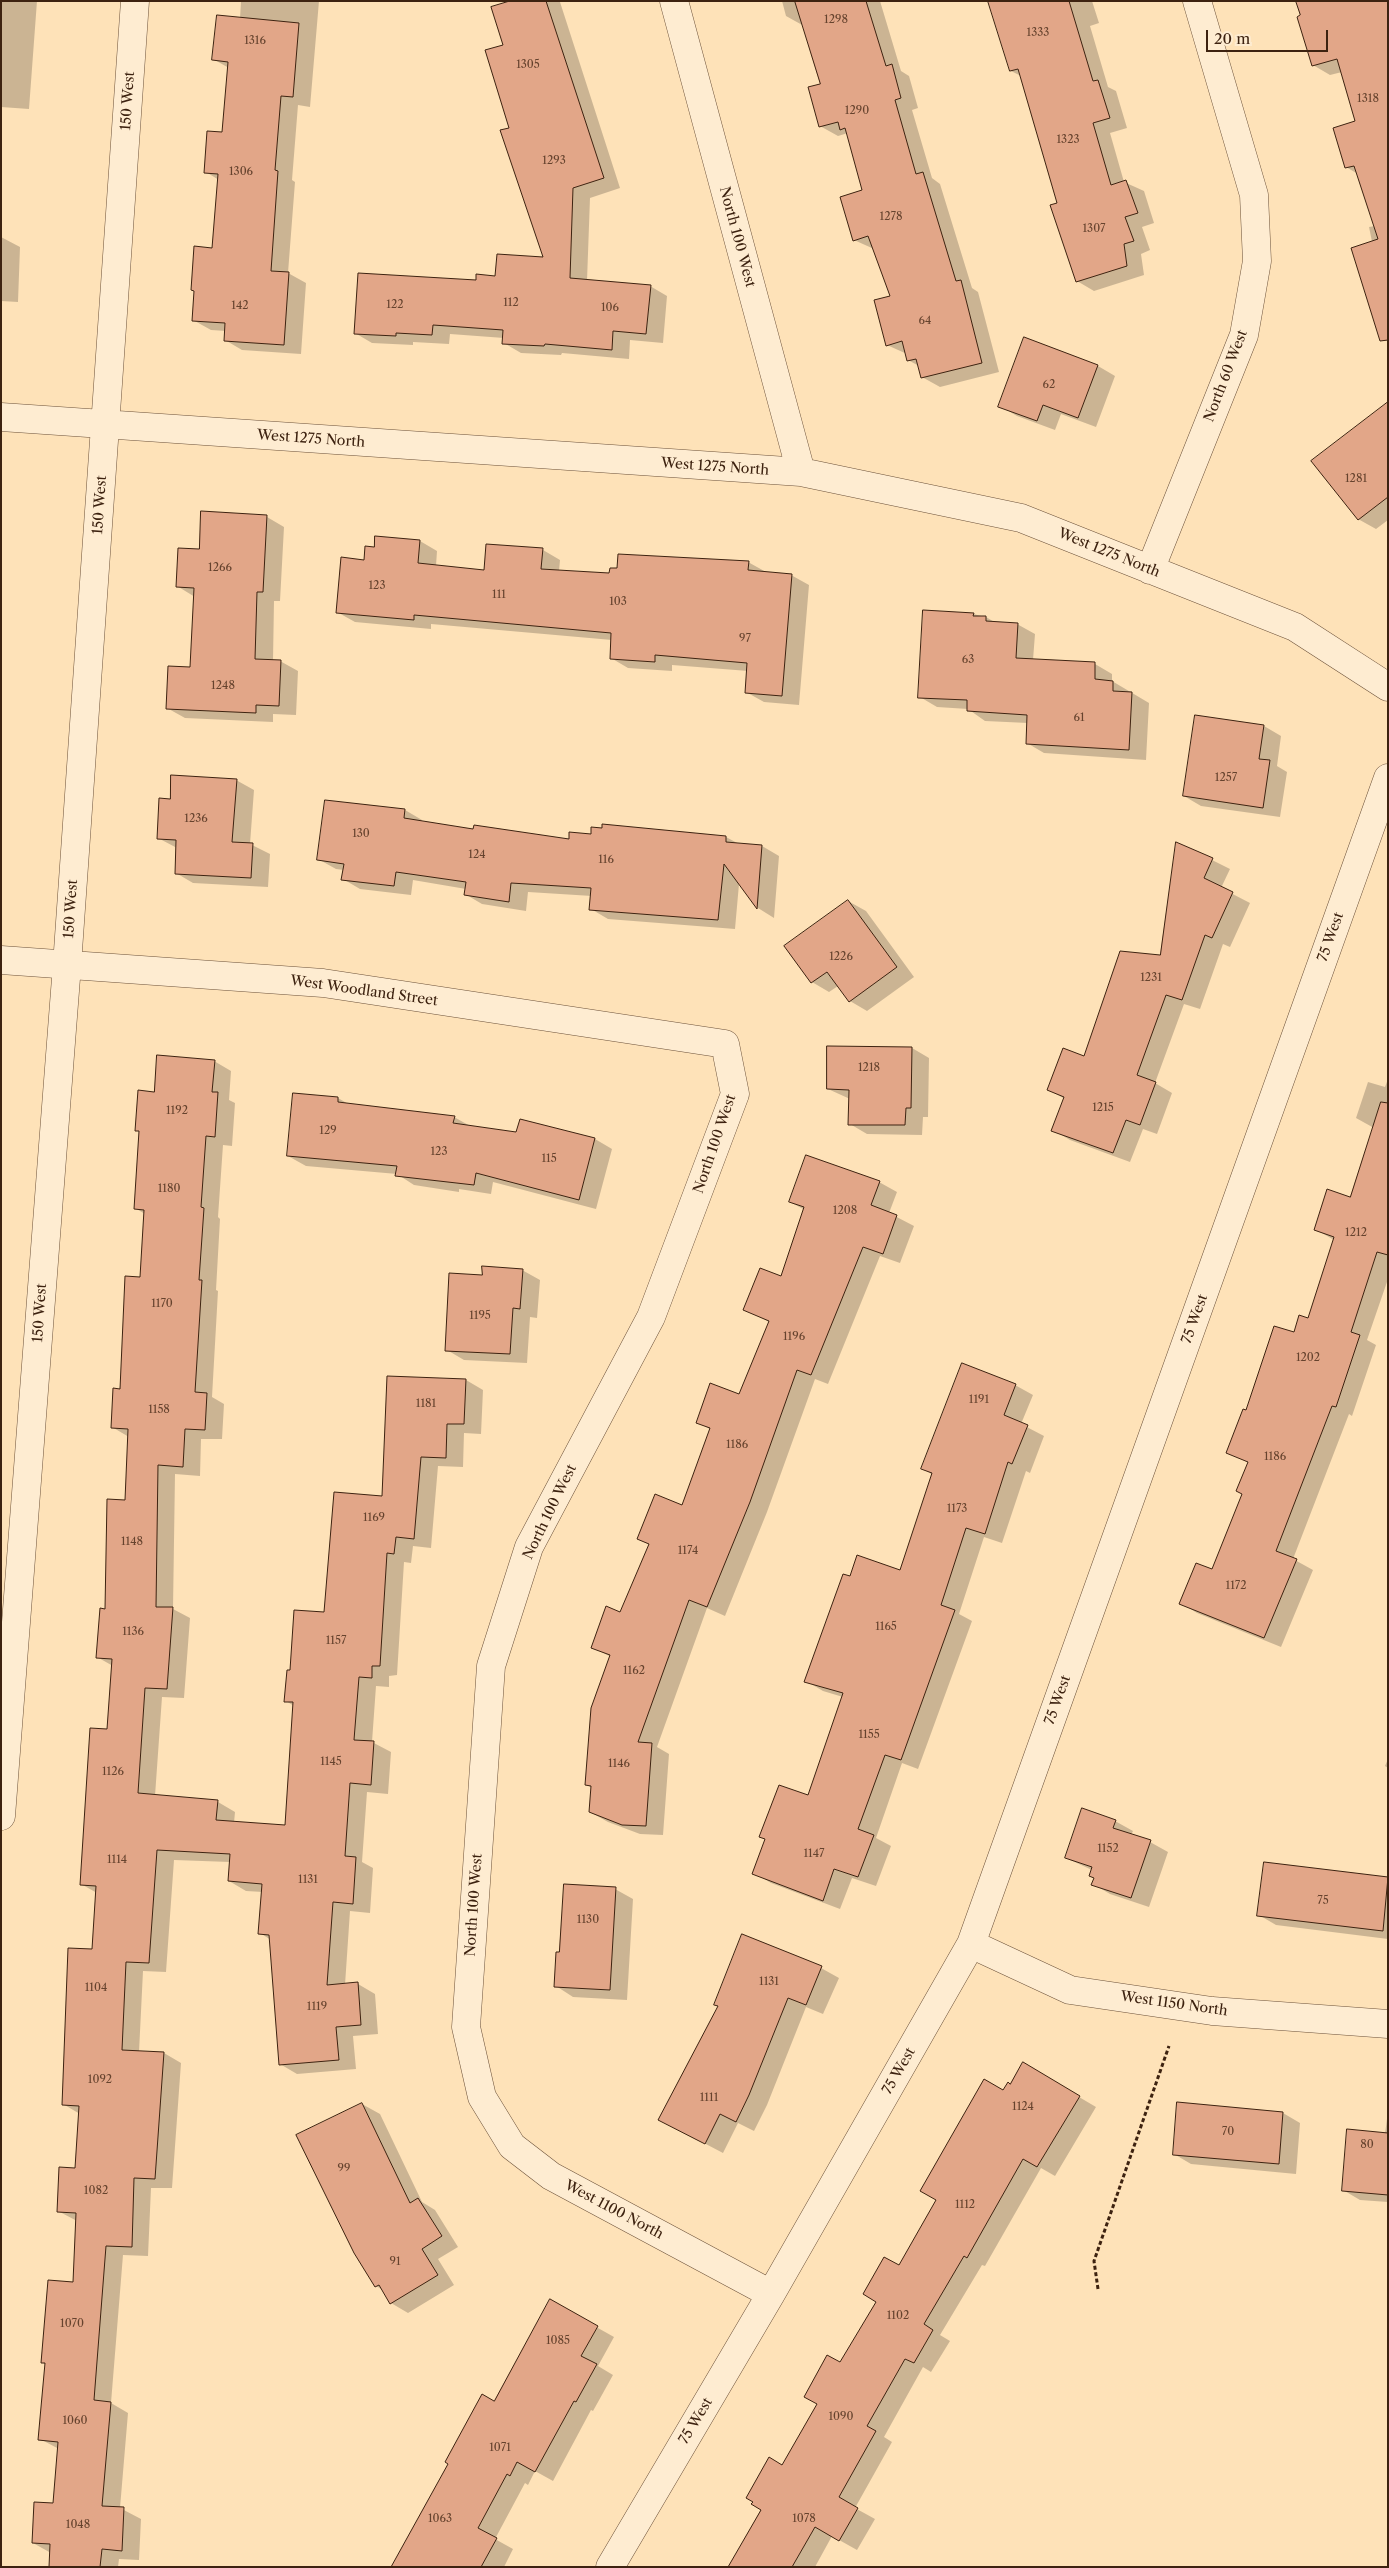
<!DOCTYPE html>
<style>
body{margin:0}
#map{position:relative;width:1389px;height:2568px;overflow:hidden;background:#fee2b8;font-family:"Libre Caslon Text",serif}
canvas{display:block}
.frame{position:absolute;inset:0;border:2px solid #3d2210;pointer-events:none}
.scale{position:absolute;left:1206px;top:30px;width:122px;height:22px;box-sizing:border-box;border:2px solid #3d2210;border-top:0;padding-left:6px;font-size:15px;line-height:18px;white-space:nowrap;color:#3d2210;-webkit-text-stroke:4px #feecd1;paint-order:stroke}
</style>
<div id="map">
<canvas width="1389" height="2568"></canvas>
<div class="frame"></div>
<div class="scale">20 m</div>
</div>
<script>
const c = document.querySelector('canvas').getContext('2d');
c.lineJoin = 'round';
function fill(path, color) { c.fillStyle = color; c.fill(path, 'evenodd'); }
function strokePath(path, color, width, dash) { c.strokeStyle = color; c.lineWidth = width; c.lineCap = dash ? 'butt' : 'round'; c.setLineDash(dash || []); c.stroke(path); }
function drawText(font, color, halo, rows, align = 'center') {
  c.font = font + ' "Libre Caslon Text",serif'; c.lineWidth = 4; c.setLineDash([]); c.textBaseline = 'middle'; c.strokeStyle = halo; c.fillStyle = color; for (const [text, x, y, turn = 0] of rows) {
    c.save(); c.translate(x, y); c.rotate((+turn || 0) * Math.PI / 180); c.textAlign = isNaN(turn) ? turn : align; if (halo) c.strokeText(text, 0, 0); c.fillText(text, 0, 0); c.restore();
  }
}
const shadow = new Path2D(`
 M1,1H37L29,109L1,107Z
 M241,1H319L310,107L298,105L292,180L295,182L288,273L306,283L301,354L242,350L225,340L226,331L211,330L193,320L213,249L219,180L206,172L223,133L229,68L213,59L240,19Z
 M514,1L560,2L620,188L590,198L587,281L650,286L667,296L663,343L630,340L629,359L562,353L561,355L521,353L504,343V338L450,334L449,344L413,342V345L372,343L355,333L477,281L497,277L545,258L510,128L504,46Z
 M782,1H880L901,71L909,76L918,108L912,110L932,178L940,184L972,288L978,292L999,372L940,387L922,377L919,366L908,360L907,354L887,345L891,297L874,249L854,240L864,191L848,133L838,136L820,126L821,85L804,26L786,16Z
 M990,1H1092L1099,23L1090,26L1108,87L1116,91L1127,128L1110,133L1124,182L1144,191L1154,223L1142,227L1150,250L1141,254L1144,275L1094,291L1077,281L1059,203L1021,76L1011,71Z
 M1296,1H1388V320L1369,227L1375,226L1358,174L1346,167L1357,122L1342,72L1330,75L1313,65Z
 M1,237L20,247L18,302L1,301Z
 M1098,366L1115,376L1096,427L1061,414L1055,430L1017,416L1000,406Z
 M1388,404V520L1376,529L1358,519Z
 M267,517L284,527L280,601H274L273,661H280L298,671L296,715L273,714V722L185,718L167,708L192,668L195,597L177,586Z
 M420,541L437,551L436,566L485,571L543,550L560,560L559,571L611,575L748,562L766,572L791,575L809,585L799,705L764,702L746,692L748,671L672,665V671L628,668L611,658L612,640L431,624V629L355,622L337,612L365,561L376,548Z
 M973,614L986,617L996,623L1017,624L1035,634L1033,660L1095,664L1112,674V681L1149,703L1146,760L1044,753L1027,743L1028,723L985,721L968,709L937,707L920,697Z
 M1196,716L1264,726L1281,736L1277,766L1287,772L1280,817L1201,806L1184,796Z
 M236,780L254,790L250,844L270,854L268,887L193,883L176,873L177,848L158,838L171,800Z
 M405,810L422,820L421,822L474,831L570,840L726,837L739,844L762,846L779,856L774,918L758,908L739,884L735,929L608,919L591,909L592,896L528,892L526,911L482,904L465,894L466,889L413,880L411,895L360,889L343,879L344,870L336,869L318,859Z
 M1212,860L1230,869L1221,888L1250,903L1230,947L1223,944L1200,1009L1184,1004L1155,1083L1172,1093L1157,1134L1143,1129L1130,1162L1070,1140L1053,1130L1065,1099L1049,1090L1085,1057L1161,957Z
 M848,901L866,911L914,977L867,1011L850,1001L838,986L829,992L812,982Z
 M912,1048L929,1058L928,1117H923L922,1135L867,1134L850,1124V1099L828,1089Z
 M214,1061L231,1071L229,1100L235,1103L232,1146L223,1145L218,1217L220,1219L216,1290L218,1291L212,1397L224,1404L222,1439H201L200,1476L175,1474L173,1609L190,1618L184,1698L162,1697L155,1796L218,1802L235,1812L234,1823L286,1826L294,1706L286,1701L291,1671L326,1614L383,1498L388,1377L466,1380L483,1390L481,1434L464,1433L463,1467L438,1466L431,1548L413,1546L411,1563L404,1562L397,1675L389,1676V1687L376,1686L372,1742L391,1752L388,1794L367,1792L362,1862L373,1868L370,1913L350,1911L345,1985L358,1984L375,1994L378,2034L353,2036L356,2069L297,2074L280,2064L271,1940L260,1933L263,1892L246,1891L229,1881L230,1862L174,1860L166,1972L143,1971L139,2052L164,2053L181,2063L172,2188H151L148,2256L123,2255L111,2403L128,2413L120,2508L141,2519L139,2560L119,2559L118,2567H50L51,2553L33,2543L54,2505L59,2449L40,2439L46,2365L42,2362L74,2284L77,2221L58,2211L76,2169L80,2114L63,2104L93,1950L97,1893L81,1884L108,1731L113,1666L97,1657L126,1501L129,1437L112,1427L141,1278L145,1214L135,1208L140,1132L137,1130L155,1093Z
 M1388,1079V1279L1367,1340L1376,1345L1352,1416L1349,1414L1293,1559L1313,1570L1281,1647L1197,1613L1181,1603L1212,1571L1243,1494L1249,1463L1227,1452L1247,1412L1294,1334L1309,1319L1334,1240L1315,1229L1351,1199L1374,1128L1356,1118L1368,1082L1385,1087Z
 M338,1098L350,1105L454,1117L472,1127L517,1133L521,1120L595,1139L612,1149L596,1209L493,1182L491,1194L459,1189V1192L414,1185L397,1174L306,1166L288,1156Z
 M879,1182L897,1192L889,1213L914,1226L900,1263L880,1256L828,1384L815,1379L767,1512L725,1616L707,1608L657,1747L669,1754L663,1835L640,1834L608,1822L590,1812L592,1788L587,1785L611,1657L592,1647L621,1613L650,1545L638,1539L683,1507L711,1430L698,1422L740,1395L769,1322L744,1309L781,1278L805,1210L790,1202Z
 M522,1270L540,1280L537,1318L530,1317L527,1363L464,1360L447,1350L483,1276Z
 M1015,1385L1033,1395L1021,1424L1044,1436L1030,1473L1026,1471L1002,1543L984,1537L959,1614L972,1621L918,1769L902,1763L876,1838L891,1846L876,1886L852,1878L840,1909L771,1883L754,1873L808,1797L843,1697L823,1691L806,1681L851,1578L901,1571L933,1475L923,1469Z
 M1388,1759V1768L1385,1766Z
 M1115,1821L1133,1831L1131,1835L1150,1842L1168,1852L1149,1907L1110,1894L1093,1884L1095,1878L1092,1870L1066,1858Z
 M1388,1878V1939L1276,1925L1259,1915Z
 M615,1889L633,1899L627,2000L573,1997L556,1986Z
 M821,1968L839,1978L823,2014L806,2007L767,2105L754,2131L738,2123L723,2153L660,2120L719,2006Z
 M1023,2064L1096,2107L1055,2176L1041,2168L985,2266L982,2265L940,2335L950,2341L931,2372L923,2367L884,2437L892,2442L855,2508L875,2519L857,2550L832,2536L815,2567H729L841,2364L1004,2092L1011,2085Z
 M362,2104L380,2114L422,2202L435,2210L458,2247L438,2259L454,2285L408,2313L391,2303L383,2290L376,2286Z
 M1388,2111V2202L1360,2200L1343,2190L1385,2134Z
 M1283,2113L1300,2123L1296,2174L1191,2164L1174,2154Z
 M550,2301L614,2337L598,2366L613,2375L593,2411L591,2410L553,2481L535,2471L528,2485L525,2483L495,2539L513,2549L504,2567H392L494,2403Z`);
const building = new Path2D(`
 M510,1H546L604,178L573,188L570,278L651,285L646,334L613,331L612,350L545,344L544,346L502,344L503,330L433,325L432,335L396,333V336L354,334L358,273L476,280V274L495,276L497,254L543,257L500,130L509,128L485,50L503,45L491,7Z
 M795,1H866L886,66L892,64L901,98L895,100L916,174L923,172L956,281L961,280L982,363L921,378L916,359L907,361L902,341L886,346L874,300L890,296L868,236L853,241L840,197L862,190L845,128L840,130L838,122L819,127L808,87L820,84Z
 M988,1H1069L1093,81L1098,80L1110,118L1093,123L1111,185L1126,180L1138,213L1125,217L1134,241L1124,244L1127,266L1076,282L1050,205L1057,203L1018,69L1010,71Z
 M1296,1H1388V340L1380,341L1351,248L1378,239L1354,166L1345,168L1333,128L1355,121L1337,59L1312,66L1297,17L1300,15Z
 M217,15L299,23L293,97L281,96L275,170L278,171L271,271L289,272L284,345L224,341L225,323L192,321L194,291L191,290L194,246L212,248L218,174L204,173L207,131L222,132L228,62L212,60Z
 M1024,337L1098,365L1078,418L1043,405L1037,421L998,407Z
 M1388,402V497L1358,520L1311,461Z
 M201,511L267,515L263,592H257L255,659L281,660L279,706L256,705V713L166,709L168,666L190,667L194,588L176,587L178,548L199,549Z
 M375,536L420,540L418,563L484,570L486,544L543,548L541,569L609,573L610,568H617L618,554L749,561L748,570L792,574L782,696L745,693L747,663L655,655V662L610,659L611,633L414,615V620L336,613L341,557L364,560L365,546L374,547Z
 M923,610L974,613L973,616H986V621L1018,623L1016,658L1095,662V679L1113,681V691L1132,692L1129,750L1026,744L1027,715L967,711V700L918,698Z
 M1195,715L1264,725L1259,759L1270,760L1263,808L1183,796Z
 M171,775L237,779L232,842L253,843L251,878L175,874L176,840L157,839L159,798L170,799Z
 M325,800L405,809L404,818L473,829L474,825L569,839V832L591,834V827L602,828V824L726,836V842L762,845L757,909L724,864L718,920L589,910L591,888L511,883L509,902L464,895L466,882L396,872L394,886L341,880L344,864L317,860Z
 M1176,842L1213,858L1204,878L1233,892L1212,938L1205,935L1182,1000L1166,995L1137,1075L1156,1082L1140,1125L1126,1120L1113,1153L1051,1131L1064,1097L1047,1090L1063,1048L1084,1056L1120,951L1160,955Z
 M848,900L897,967L849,1002L827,972L811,983L784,946Z
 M827,1046L912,1047L911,1108H906L905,1125H848L849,1090L827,1089Z
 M157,1055L215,1060L212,1092H218L215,1137L206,1136L201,1207L204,1208L199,1280H202L195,1392L207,1393L205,1430L185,1429L183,1467L158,1465L156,1607H173L167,1689L145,1688L138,1793L218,1800L216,1820L285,1825L293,1702H284L287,1670H290L294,1610L324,1612L334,1492L382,1496L387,1376L466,1379L464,1424H447L446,1458L421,1457L414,1539L396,1537L394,1554L387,1553L380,1666H372V1678L359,1677L354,1740L374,1741L371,1785L350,1783L345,1856L356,1857L353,1904L333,1902L327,1985L358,1982L361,2025L336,2027L339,2060L279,2065L269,1935L258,1934L262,1884L228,1881L230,1854L157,1850L149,1963L126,1962L122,2050L164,2052L155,2179L134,2178L132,2247L106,2246L94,2400L111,2402L102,2506L124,2507L122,2551L102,2549L100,2567H49L50,2544L32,2543L34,2502L53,2503L58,2442L38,2440L45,2363H41L48,2280L73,2282L76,2213L57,2212L59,2167L75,2168L79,2106L62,2105L68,1948L92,1949L96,1886L80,1885L90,1728L107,1729L112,1659L96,1658L100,1608L105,1609L107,1499L125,1500L128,1429L111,1428L113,1388L120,1389L125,1276L140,1277L144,1210L134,1209L139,1131H135L138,1090L154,1092Z
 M293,1093L338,1097V1102L455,1116L453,1123L516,1132L520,1119L595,1138L579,1200L476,1173L474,1185L395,1176L397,1166L287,1156Z
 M1381,1102L1388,1103V1255L1377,1252L1351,1332L1360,1335L1336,1407L1332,1406L1276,1551L1297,1559L1264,1638L1179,1604L1196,1563L1212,1569L1242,1494L1236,1491L1248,1462L1226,1453L1243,1409L1246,1410L1274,1326L1294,1332L1299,1315L1308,1318L1334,1237L1314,1230L1327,1189L1350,1197Z
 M806,1155L880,1181L871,1205L897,1215L883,1254L863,1247L811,1375L797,1370L750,1502L707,1607L689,1600L638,1742L652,1743L646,1826L622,1825L589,1812L591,1786L585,1785L591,1708L610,1655L591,1648L606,1606L620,1612L649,1544L637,1539L655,1494L682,1505L710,1428L696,1423L710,1383L739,1394L769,1321L743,1310L760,1268L781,1276L804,1207L789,1202Z
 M482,1266L523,1269L520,1309L513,1308L510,1354L445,1351L449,1273L482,1275Z
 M962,1363L1016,1384L1004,1415L1028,1425L1012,1464L1008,1462L985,1534L966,1528L941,1605L955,1610L901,1760L885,1755L858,1829L874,1835L858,1877L834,1869L823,1901L752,1874L765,1839L759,1837L779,1785L808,1795L843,1693L804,1682L843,1574L850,1576L857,1555L900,1570L932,1473L921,1469Z
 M1082,1808L1116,1820L1113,1828L1151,1840L1131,1898L1091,1885L1094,1878L1089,1876L1092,1867L1065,1858Z
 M1264,1862L1388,1877L1383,1931L1257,1916Z
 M564,1884L616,1887L610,1990L554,1987L556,1952H559Z
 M742,1934L822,1966L806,2005L788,1998L749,2095L736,2122L720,2114L705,2144L658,2120L718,2006L714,2005Z
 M1023,2062L1080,2096L1037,2167L1023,2159L967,2258L964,2256L924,2324L933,2330L914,2363L905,2359L867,2426L876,2431L839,2497L858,2508L839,2541L815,2527L792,2567H728L761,2510L751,2504L753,2502L746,2498L769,2457L782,2465L817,2404L804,2397L827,2355L840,2362L876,2302L863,2294L884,2257L899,2265L936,2200L920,2191L984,2079L1003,2090L1008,2082L1010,2084Z
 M1177,2102L1283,2112L1279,2164L1173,2155Z
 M362,2103L410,2203L418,2198L442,2236L422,2249L438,2275L390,2304L379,2285L375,2287L354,2253L296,2135Z
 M1347,2129L1388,2133V2195L1342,2191Z
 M550,2299L598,2326L581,2356L597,2364L576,2402L574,2401L535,2472L517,2462L510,2476L507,2474L478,2528L497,2538L481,2567H391L448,2464L445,2462L482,2394L494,2401Z`);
const path = new Path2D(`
 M1098,2289L1094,2261L1169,2046`);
const street = new Path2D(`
 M674,1L801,472
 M1,417L801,472L1021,518L1295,627L1388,687
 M1150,570L1244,335L1257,261L1254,195L1197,1
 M1,960L323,983L725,1044L735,1094L651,1317L529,1547L491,1666L466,2027L482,2097L512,2146L551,2176L771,2294
 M1,1816L67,965L135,1
 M971,1944L1070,1990L1212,2011L1388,2024
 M610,2567L771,2294L971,1944L1388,778`);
const numberNames = [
 ["1298",836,20],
 ["1333",1038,33],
 ["1316",255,41],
 ["1305",528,65],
 ["1318",1368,99],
 ["1290",857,111],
 ["1323",1068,140],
 ["1293",554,161],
 ["1306",241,172],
 ["1278",891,217],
 ["1307",1094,229],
 ["112",511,303],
 ["122",395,305],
 ["142",240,306],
 ["106",610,308],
 ["64",925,321],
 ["62",1049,385],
 ["1281",1356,479],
 ["1266",220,568],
 ["123",377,586],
 ["111",499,595],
 ["103",618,602],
 ["97",745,639],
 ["63",968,660],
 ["1248",223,686],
 ["61",1079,718],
 ["1257",1226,778],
 ["1236",196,819],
 ["130",361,834],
 ["124",477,855],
 ["116",606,860],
 ["1226",841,957],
 ["1231",1151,978],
 ["1218",869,1068],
 ["1215",1103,1108],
 ["1192",177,1111],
 ["129",328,1131],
 ["123",439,1152],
 ["115",549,1159],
 ["1180",169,1189],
 ["1208",845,1211],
 ["1212",1356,1233],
 ["1170",162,1304],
 ["1195",480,1316],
 ["1196",794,1337],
 ["1202",1308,1358],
 ["1191",979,1400],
 ["1181",426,1404],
 ["1158",159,1410],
 ["1186",737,1445],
 ["1186",1275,1457],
 ["1173",957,1509],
 ["1169",374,1518],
 ["1148",132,1542],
 ["1174",688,1551],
 ["1172",1236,1586],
 ["1165",886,1627],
 ["1136",133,1632],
 ["1157",336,1641],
 ["1162",634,1671],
 ["1155",869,1735],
 ["1145",331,1762],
 ["1146",619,1764],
 ["1126",113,1772],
 ["1152",1108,1849],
 ["1147",814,1854],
 ["1114",117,1860],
 ["1131",308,1880],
 ["75",1323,1901],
 ["1130",588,1920],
 ["1131",769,1982],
 ["1104",96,1988],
 ["1119",317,2007],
 ["1092",100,2080],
 ["1111",709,2098],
 ["1124",1023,2107],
 ["70",1228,2132],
 ["80",1367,2145],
 ["99",344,2169],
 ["1082",96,2191],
 ["1112",965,2205],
 ["91",395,2262],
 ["1102",898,2316],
 ["1070",72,2324],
 ["1085",558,2341],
 ["1090",841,2417],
 ["1060",75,2421],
 ["1071",500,2448],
 ["1063",440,2519],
 ["1078",804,2519],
 ["1048",78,2525]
];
const streetNames = [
 ["150 West",128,101,-86],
 ["North 100 West",737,237,75],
 ["North 60 West",1226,376,-69],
 ["West 1275 North",311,439,4],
 ["West 1275 North",715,467,4],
 ["150 West",100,505,-86],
 ["West 1275 North",1109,553,22],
 ["150 West",71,909,-86],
 ["75 West",1331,937,-70],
 ["West Woodland Street",364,991,8],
 ["North 100 West",715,1144,-71],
 ["150 West",40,1313,-86],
 ["75 West",1195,1319,-70],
 ["North 100 West",550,1512,-64],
 ["75 West",1058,1700,-70],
 ["North 100 West",474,1905,-86],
 ["West 1150 North",1174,2004,8],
 ["75 West",899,2071,-60],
 ["West 1100 North",614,2210,28],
 ["75 West",696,2421,-59]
];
fill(shadow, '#0003');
fill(building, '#e2a688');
strokePath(building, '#3d2210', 1);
strokePath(street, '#6d523a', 29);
strokePath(path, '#3d2210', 3, [4, 2.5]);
strokePath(street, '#feecd1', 28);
drawText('11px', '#66432e', null, numberNames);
drawText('14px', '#3d2210', '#feecd1', streetNames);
</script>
